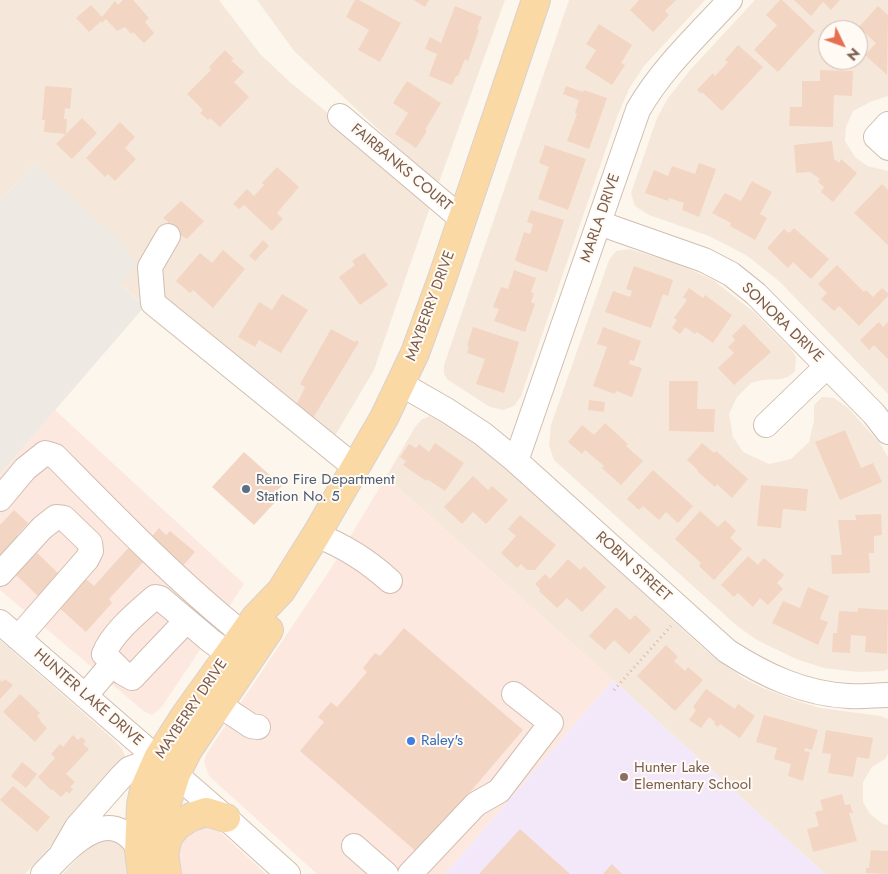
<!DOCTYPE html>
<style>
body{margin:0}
#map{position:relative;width:888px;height:874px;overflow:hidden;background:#fdf6ec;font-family:Jost,sans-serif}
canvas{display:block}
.north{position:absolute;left:818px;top:20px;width:50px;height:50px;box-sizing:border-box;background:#fffaf3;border:1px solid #cabbb1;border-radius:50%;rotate:132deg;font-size:14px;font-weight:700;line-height:20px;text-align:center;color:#7a5c4d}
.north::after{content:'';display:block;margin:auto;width:18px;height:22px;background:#e76f51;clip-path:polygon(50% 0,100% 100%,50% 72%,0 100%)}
</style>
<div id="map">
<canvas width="888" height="874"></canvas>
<div class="north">N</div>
</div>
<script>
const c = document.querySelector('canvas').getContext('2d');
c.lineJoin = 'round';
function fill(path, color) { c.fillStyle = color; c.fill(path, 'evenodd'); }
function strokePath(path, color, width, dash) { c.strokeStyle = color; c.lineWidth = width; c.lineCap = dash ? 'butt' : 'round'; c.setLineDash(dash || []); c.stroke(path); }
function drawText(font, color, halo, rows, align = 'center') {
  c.font = font + ' Jost,sans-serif'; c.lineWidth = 4; c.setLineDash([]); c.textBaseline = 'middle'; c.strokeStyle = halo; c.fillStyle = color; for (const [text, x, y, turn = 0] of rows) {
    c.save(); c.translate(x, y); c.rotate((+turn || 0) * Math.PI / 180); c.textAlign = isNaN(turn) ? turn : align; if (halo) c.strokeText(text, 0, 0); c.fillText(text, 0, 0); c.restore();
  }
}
const residential = new Path2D(`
 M0,0H219L260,54L291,83L433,198L374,370L323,456L120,284L35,163L0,201Z
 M257,0H505L438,185L294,51Z
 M569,0H705L644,66L629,89L617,117L521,396L514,406L503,410L490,407L448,380L444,374V365Z
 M755,0H888V96L870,102L853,111L846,127L845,141L855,157L867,166L888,171V394L779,281L746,255L709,236L649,215L635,206L631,193L657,118L668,98L691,69ZM828,30H858V60H828Z
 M629,249L679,264L713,280L754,312L790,348L796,357L795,371L788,377L781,379L762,380L751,383L737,397L729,414L733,437L743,452L769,464L791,459L809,442L814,421V405L822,397L834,398L848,408L879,442L888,457V669L884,671L858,672L824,668L796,659L757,640L737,626L554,460L549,445L551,425L609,260L616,251Z
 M430,416L465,435L510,471L706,651L743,678L763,688L797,701L820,708L881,716L888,719V754L885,759L872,767L863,782V802L870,814L883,824L888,825V874H825L613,680L386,477L415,427L421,420Z
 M0,640L114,740L122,749L126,758L121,769L25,874H0Z
 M107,834L126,847L130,874H63L92,842Z`);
const commercial = new Path2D(`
 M55,410L244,584L161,708L152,715L145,712L0,590V474Z
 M386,477L613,680L445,874H317L209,776L204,762L207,753L330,570Z
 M208,825L218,830L266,874H180L176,848L181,832Z`);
const industrial = new Path2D(`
 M35,163L124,245L137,266L120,284L145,306L0,474V201Z`);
const education = new Path2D(`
 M613,680L825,874H445Z`);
const building = new Path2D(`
 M123,0H133L149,18L145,22L154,33L144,43L133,32L131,34L125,27L117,31L106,19L102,23L101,21L89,32L76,18L91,5L102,17L115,1L118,5Z
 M355,0H359L401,23L380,62L358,50L369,30L346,17Z
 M414,0H429L425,7Z
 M639,0H676L665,11L669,15L653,32L630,10Z
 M780,0H782L815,31L778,72L754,50L777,25L766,15Z
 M794,0H840L831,10L823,2L811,16Z
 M455,6L482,17L477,29L479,30L468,61L465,59L458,76H456L452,85L429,76L437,54L425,49L430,37L441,43Z
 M878,6L888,15L887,75L865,55L876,43L859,27Z
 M599,24L632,45L621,63L625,65L612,85L585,68L596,50L586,44Z
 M738,45L763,67L722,111L702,92L701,94L697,90L713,73L715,76L728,62L725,60Z
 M225,50L234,59L231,60L244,72L234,82L249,97L220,127L210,118L208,120L200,113L203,110L187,94L211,70L209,67Z
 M820,70L853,71L852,96L834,95L833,127L789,126L790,107H802V81H820Z
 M407,81L441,103L425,130L427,131L416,148L395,134L408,113L393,103Z
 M45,86L72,88L70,109L65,108L64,119H67L66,134L44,132L45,120H42Z
 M566,86L583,92L584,90L607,98L589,149L567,141L577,114L575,113L579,100L563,94Z
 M82,118L97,133L72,159L56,144Z
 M120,122L135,137L125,148L136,159L115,181L108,174L105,177L86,158Z
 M832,141L834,159L839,163L841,159L857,173L833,202L821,192L824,187L818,182L820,179L810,172L796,173L794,145Z
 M545,145L586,159L568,210L538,199L549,167L539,163Z
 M699,163L716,169L699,217L682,210L684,203L669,198L668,201L645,193L654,170L668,176L672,166L695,174Z
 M277,167L299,187L277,213L283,219L272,231L244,205L239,209L233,204L247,189L254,196L264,185L262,183Z
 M752,181L772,192L760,214L767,218L755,240L730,226L731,223L712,213L725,193L741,201Z
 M882,184L888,190V245L854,213Z
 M181,201L204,221L187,239L169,228L168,222L163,218Z
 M531,210L564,220L547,272L520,263L515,260L524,232L530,234L533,224L527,222Z
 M794,228L829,259L811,279L793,262L788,268L767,248L784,229L789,233Z
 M263,240L269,246L255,261L249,256Z
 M223,250L245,269L213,308L193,290L190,293L176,281L200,253L212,263Z
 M364,253L388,285L360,305L339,277L355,265L352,261Z
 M837,265L864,292L866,290L873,297L882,288L888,293V296L859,326L839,306L834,311L821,299L827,293L818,284Z
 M634,266L673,280L668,296L663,294L651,328L605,312L613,291L630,297L632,291L626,289Z
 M514,270L536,278L531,292L534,294L531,302L535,304L525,332L494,321L499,309L493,307L501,287L508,289Z
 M689,288L703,298L705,295L732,315L713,343L697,332L695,334L685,327L680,334L672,328L677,320L674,318L687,300L683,297Z
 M282,294L308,310L281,353L259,340L255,347L238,337L259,302L272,310Z
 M879,322L883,327L888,322V359L874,345L869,350L860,340Z
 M744,324L771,352L734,385L718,368L734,353L728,347L735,340L732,336Z
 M473,327L519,342L504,393L476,384L485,359L467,353L469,347L467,346Z
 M603,327L641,341L634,361L630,360L629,364L642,368L632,397L616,391L615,394L593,386L607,347L597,344Z
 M331,329L355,342L356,340L359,342L313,418L295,408L305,387L300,384Z
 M669,381H698L697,409H715L714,432L669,431Z
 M589,400L605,402L604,412L588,410Z
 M605,423L628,444L626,446L643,461L621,485L602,468L604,466L585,450L582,454L568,442L582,425L594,435Z
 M845,430L861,468L873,463L882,482L840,500L815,442Z
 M435,443L464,463L445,491L427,479L426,481L403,465L406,461L400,457L409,444L416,448L419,444L429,452Z
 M702,443L714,453L716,451L748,479L732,498L717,484L715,487L697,471L698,470L687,460Z
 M244,452L282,486L274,493L279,498L254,525L212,487Z
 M653,470L693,506L678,523L666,512L659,520L643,506L639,510L627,499Z
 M473,476L488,490L492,486L508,500L486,524L473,512L462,524L444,507Z
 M761,485L808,489L806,511L783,509L781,528L757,526Z
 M14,510L28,523L17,535L20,538L2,557L0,555V525Z
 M700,511L718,527L725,520L736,531L730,538L742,549L714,580L699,566L701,563L675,539Z
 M881,514L882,535L874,536V553H869L870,573L832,574L831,555H842L838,520H856L855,515Z
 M520,515L556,545L535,570H527L521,564L517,568L501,553L516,536L508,529Z
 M159,528L166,535L170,531L195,552L180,569L148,541Z
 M130,546L145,560L109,599L112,603L86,632L54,603L80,574L94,586Z
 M34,550L59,574L38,596L13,572Z
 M748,556L758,565L764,558L784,575L777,583L783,589L768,605L760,598L753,607L738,593L734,597L721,585Z
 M568,559L580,570L584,566L606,587L582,612L567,598L557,608L539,591L540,589L535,584L545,574L550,579Z
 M808,587L829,596L820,619L828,622L818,645L772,623L783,601L800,608Z
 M616,607L630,620L635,615L651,630L629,654L614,640L605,650L589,636Z
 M858,608L888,610L887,654L865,652L866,636L851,635L850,653L832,652L833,633H837L839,611L858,612Z
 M404,628L523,730L418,853L300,751L324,722L318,717L331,702L337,707L367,672L363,668L375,653L380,656Z
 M666,645L678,657L674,661L685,671L688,667L703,680L675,711L637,676Z
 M5,679L13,685L0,699V680L2,682Z
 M706,689L735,709L738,704L755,716L740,738L720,724L718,727L714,724L715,722L709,717L701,728L689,720L696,710L693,707Z
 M20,694L40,713L37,716L41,720L40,721L47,728L35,742L3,712Z
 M764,715L818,730L812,750L805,748L804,751L810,752L803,781L788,776L791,764L774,759L777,748L756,742Z
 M826,730L873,738L869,759L857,757L853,777L828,773L831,754L822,753Z
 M73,735L78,740L81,737L86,741L83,744L89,749L66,774L75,782L70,787L73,789L69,794L67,791L61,797L52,789L51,790L38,777L55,758L51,754L60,744L63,747Z
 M22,762L37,774L26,788L11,776Z
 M13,786L50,817L37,832L0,800Z
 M842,794L845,805L850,804L853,813H849L857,841L813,852L807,829L819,826L815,812L823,810L820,800Z
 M520,829L570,874H479Z
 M871,850L888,851V874L866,873V868H869Z
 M612,864L622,874H603Z`);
const path = new Path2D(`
 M614,690L671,626`);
const minor = new Path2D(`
 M340,116L462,219
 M888,124L876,137L888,148
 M599,223L704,260L731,274L756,294L874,414L888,432
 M168,236L150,267L153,303L356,468
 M401,384L448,411L483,434L516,461L727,651C764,675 804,694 849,696C862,697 875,695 888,695
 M766,425L827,366
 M516,461L638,110C662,68 698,35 730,0
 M0,499L25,469L45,453L55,456C116,518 176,580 243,634
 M316,535C345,546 367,560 390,581
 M0,574L42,528L56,517L64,518L90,543L91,551L87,559L18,638
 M186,621L132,678L123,673L104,654C112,633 138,612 155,597L160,598L211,641L229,654
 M0,622L226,818L288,874
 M85,696L113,663
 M218,704L251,726L258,727
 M354,846L386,874
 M62,853L77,827L121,777L129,769L158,758
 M43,874C60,856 93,817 121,831C128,834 134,841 139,847
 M410,874L476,804L499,791L551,723L514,694`);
const major = new Path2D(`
 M164,854L168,837L177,826L191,817L206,812L226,818
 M142,874L139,851L141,805L144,790L158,758L184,717L255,618L281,591L316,535L384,418L415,353L442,279L536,0
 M167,874L162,838L163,815L176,774L188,750L269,630`);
const markers = [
 [246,489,5,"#5c6f8a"],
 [411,741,5,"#3f7fe0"],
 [624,777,5,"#8d6e63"]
];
const streetNames = [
 ["FAIRBANKS COURT",401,168,40],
 ["MARLA DRIVE",601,218,-71],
 ["MAYBERRY DRIVE",431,306,-70],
 ["SONORA DRIVE",782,323,44],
 ["ROBIN STREET",633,567,42],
 ["HUNTER LAKE DRIVE",88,698,41],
 ["MAYBERRY DRIVE",192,709,-56]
];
const serviceNames = [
 ["Reno Fire Department",256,480],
 ["Station No. 5",256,497]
];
const shopNames = [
 ["Raley's",421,741]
];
const educationNames = [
 ["Hunter Lake",634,768],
 ["Elementary School",634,785]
];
fill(residential, '#f5e8da');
fill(commercial, '#fde8e0');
fill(industrial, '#efe9e4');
fill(education, '#f3e8fa');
fill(building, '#f3d5c3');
strokePath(minor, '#d1beb0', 26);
strokePath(major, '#dad1cd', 30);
strokePath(path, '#d9b8a5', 3, [1, 4]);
strokePath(minor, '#fff', 24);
strokePath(major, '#fbd9a5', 28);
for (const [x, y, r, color] of markers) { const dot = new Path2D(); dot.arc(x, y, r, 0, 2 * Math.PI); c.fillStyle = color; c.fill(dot); strokePath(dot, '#fffaf3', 2); }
drawText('15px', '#7a5c4d', '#fffaf3', streetNames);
drawText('15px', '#4e5e75', '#fffaf3', serviceNames, 'left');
drawText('15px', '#366cbe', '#fffaf3', shopNames, 'left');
drawText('15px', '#785e54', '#fffaf3', educationNames, 'left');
</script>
